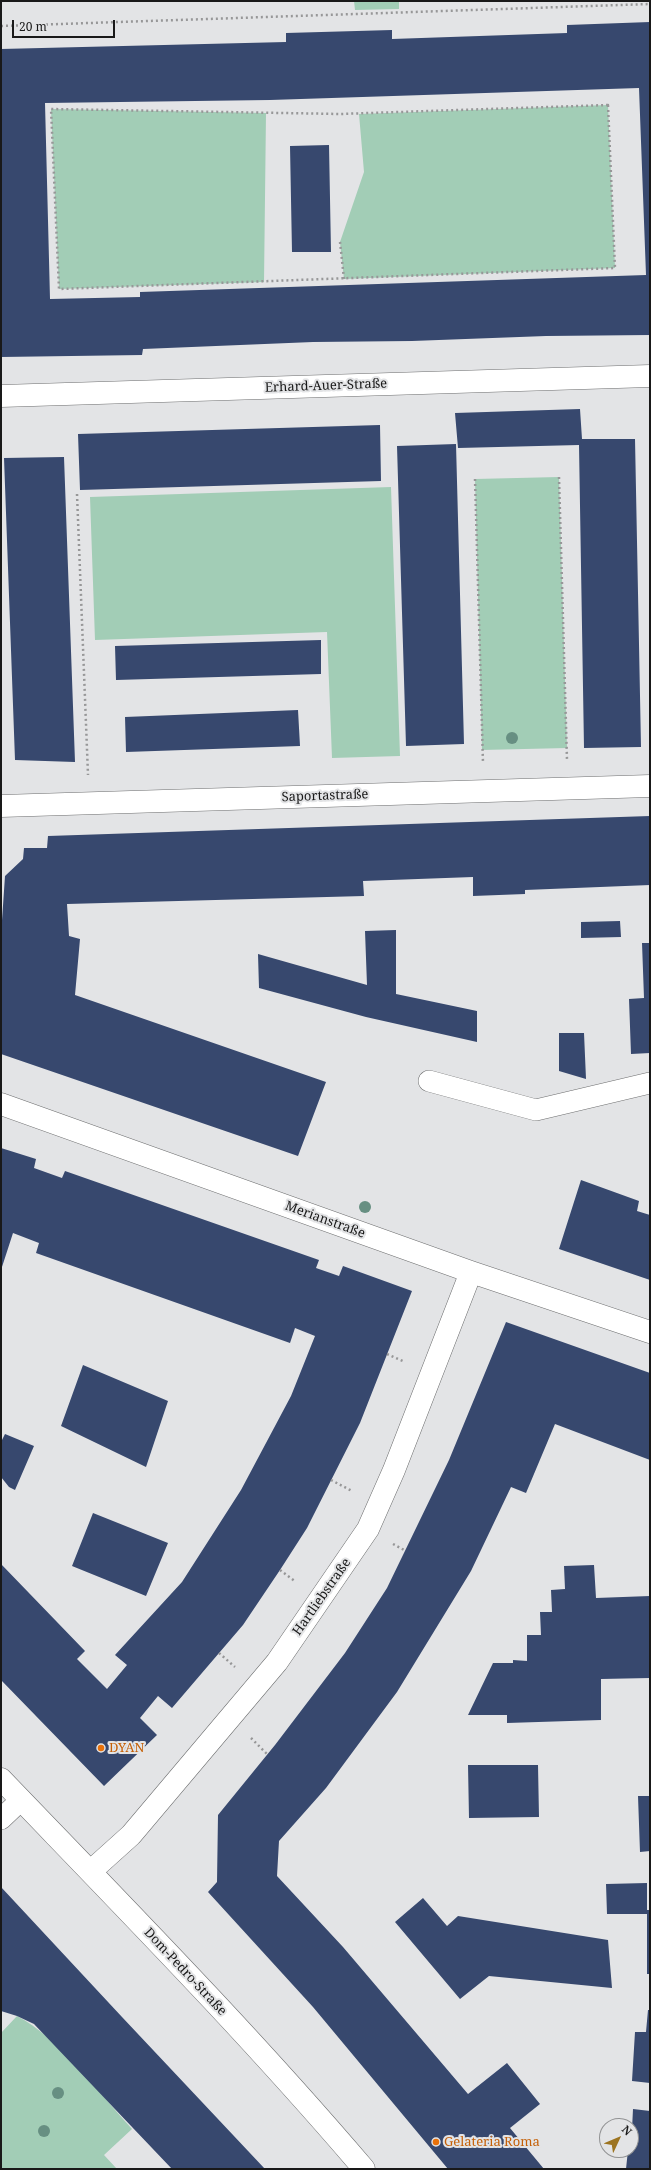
<!DOCTYPE html>
<meta charset="utf-8">
<style>
body{margin:0}
#map{position:relative;width:651px;height:2170px;overflow:hidden;background:#e3e4e6;font-family:"Noto Serif",serif}
canvas{display:block}
.frame{position:absolute;inset:0;border:2px solid #191919;pointer-events:none}
.north{position:absolute;left:599px;top:2118px;width:40px;height:40px;box-sizing:border-box;background:#e3e4e6;border:1px solid #929394;border-radius:50%;rotate:46deg;font-size:11px;font-weight:700;line-height:16px;text-align:center;color:#191919}
.north::after{content:'';display:block;margin:auto;width:14px;height:18px;background:#9c7421;clip-path:polygon(50% 0,100% 100%,50% 72%,0 100%)}
.scale{position:absolute;left:12px;top:20px;width:103px;height:18px;box-sizing:border-box;border:2px solid #191919;border-top:0;padding-left:5px;font-size:12px;line-height:14px;white-space:nowrap;color:#191919;-webkit-text-stroke:3px #e3e4e6;paint-order:stroke}
</style>
<div id="map">
<canvas width="651" height="2170"></canvas>
<div class="frame"></div>
<div class="north">N</div>
<div class="scale">20 m</div>
</div>
<script>
const c = document.querySelector('canvas').getContext('2d');
c.lineJoin = 'round';
function fill(path, color) { c.fillStyle = color; c.fill(path, 'evenodd'); }
function strokePath(path, color, width, dash) { c.strokeStyle = color; c.lineWidth = width; c.lineCap = dash ? 'butt' : 'round'; c.setLineDash(dash || []); c.stroke(path); }
function drawText(font, color, halo, rows, align = 'center') {
  c.font = font + ' "Noto Serif",serif'; c.lineWidth = 4; c.setLineDash([]); c.textBaseline = 'middle'; c.strokeStyle = halo; c.fillStyle = color; for (const [text, x, y, turn = 0] of rows) {
    c.save(); c.translate(x, y); c.rotate((+turn || 0) * Math.PI / 180); c.textAlign = isNaN(turn) ? turn : align; if (halo) c.strokeText(text, 0, 0); c.fillText(text, 0, 0); c.restore();
  }
}
const green = new Path2D(`
 M354,1H399V9L355,10Z
 M608,105L615,268L344,279L340,242L364,172L359,114Z
 M51,109L266,113L264,282L59,289Z
 M559,477L567,748L482,750L475,479Z
 M391,487L400,756L332,758L327,632L95,640L90,497Z
 M17,2016C57,2036 101,2095 132,2129L104,2155L117,2169H1V2033Z`);
const building = new Path2D(`
 M650,22V335L546,336L412,341L313,342L143,349L142,355L1,357V49L286,42V33L392,30V39L567,33V25ZM639,88L646,275L140,292V297L50,299L45,103L270,100Z
 M329,145L331,252H292L290,146Z
 M580,409L582,439H635L641,747L584,748L579,445L458,448L455,413Z
 M380,425L381,481L80,490L78,434Z
 M456,444L464,744L406,746L397,446Z
 M64,457L75,762L15,760L4,458Z
 M321,640V674L116,680L115,646Z
 M298,710L300,746L126,752L125,717Z
 M650,816V885L525,890V894L473,896V877L363,881L364,896L67,904L69,936L80,939L75,995L326,1082L298,1156L1,1054V935L5,876L23,859L24,848H47L48,836Z
 M620,921L621,937L581,938V922Z
 M396,930V994L477,1011V1042L366,1017L259,988L258,954L367,985L365,931Z
 M642,943H650V1053L631,1054L629,999L644,998Z
 M559,1033H584L586,1079L559,1071Z
 M1,1148L36,1159L34,1168L62,1178L65,1171L319,1260L316,1268L339,1276L343,1266L412,1291L360,1423L307,1528L280,1570L243,1625L172,1708L158,1696L140,1718L157,1735L104,1786L1,1680V1564L85,1651L77,1659L107,1689L127,1665L115,1655L182,1582L241,1490L291,1396L315,1336L295,1328L290,1343L36,1253L39,1243L13,1233L1,1270Z
 M581,1180L639,1201L637,1211L650,1215V1280L559,1249Z
 M506,1322L650,1373V1460L555,1424L526,1493L511,1487L471,1571L397,1692L326,1788L279,1841L277,1876L343,1947L468,2094L507,2063L540,2104L510,2128L544,2169H448L313,2007L208,1892L217,1882L218,1815L275,1745L345,1653L387,1588L449,1460Z
 M83,1365L168,1401L146,1467L61,1426Z
 M5,1434L34,1446L15,1490L9,1487L1,1477V1442Z
 M93,1513L168,1543L146,1596L72,1566Z
 M594,1565L596,1598L650,1596V1678L601,1679V1720L507,1723V1715H468L493,1663H513V1660L527,1661V1635H541L540,1612H552L551,1590L565,1589L564,1566Z
 M468,1765H538L539,1817L469,1818Z
 M638,1796H650V1851L640,1852Z
 M647,1883V1910H650V1974H647V1914H607L606,1884Z
 M1,1887L122,2017L265,2169H172L34,2024L17,2016L1,2011Z
 M423,1898L447,1926L458,1916L608,1940L612,1988L489,1976L460,1999L395,1922Z
 M648,2010H650V2083L632,2081L635,2032H646Z
 M633,2109L650,2111V2169H626L628,2150H631Z`);
const path = new Path2D(`
 M1,26L650,4
 M608,105L615,268L59,289L51,109L340,114Z
 M340,242L344,279
 M559,477L567,760
 M475,479L483,763
 M77,494L88,775
 M387,1354L405,1362
 M331,1480L352,1491
 M393,1544L406,1551
 M280,1570L296,1582
 M219,1653L235,1667
 M251,1738L268,1755`);
const service = new Path2D(`
 M429,1081L536,1110L650,1083
 M1,1819L21,1800`);
const minor = new Path2D(`
 M1,396L650,376
 M1,806L650,786
 M1,1104L471,1272L650,1332
 M1,1779C124,1907 249,2034 364,2169
 M91,1871L131,1835L277,1662L368,1529L394,1470L471,1272`);
const trees = [
 [512,738],
 [365,1207],
 [58,2093],
 [44,2131]
];
const markers = [
 [101,1748,4,"#e8710a"],
 [436,2142,4,"#e8710a"]
];
const streetNames = [
 ["Erhard-Auer-Straße",326,386,-2],
 ["Saportastraße",325,796,-2],
 ["Merianstraße",325,1220,20],
 ["Hartliebstraße",322,1597,-55],
 ["Dom-Pedro-Straße",185,1972,47]
];
const foodNames = [
 ["DYAN",109,1748],
 ["Gelateria Roma",444,2142]
];
fill(green, '#a2cdb6');
fill(building, '#37486e');
strokePath(service, '#6d6e6f', 22);
strokePath(minor, '#6d6e6f', 23);
strokePath(path, '#979798', 2.5, [2, 3]);
strokePath(service, '#fff', 21);
strokePath(minor, '#fff', 22);
c.fillStyle = '#678f82';
for (const [x, y] of trees) { c.beginPath(); c.arc(x, y, 6, 0, 2 * Math.PI); c.fill(); }
for (const [x, y, r, color] of markers) { const dot = new Path2D(); dot.arc(x, y, r, 0, 2 * Math.PI); c.fillStyle = color; c.fill(dot); strokePath(dot, '#e3e4e6', 1.5); }
drawText('13px', '#191919', '#e3e4e6', streetNames);
drawText('13px', '#c56008', '#e3e4e6', foodNames, 'left');
</script>
